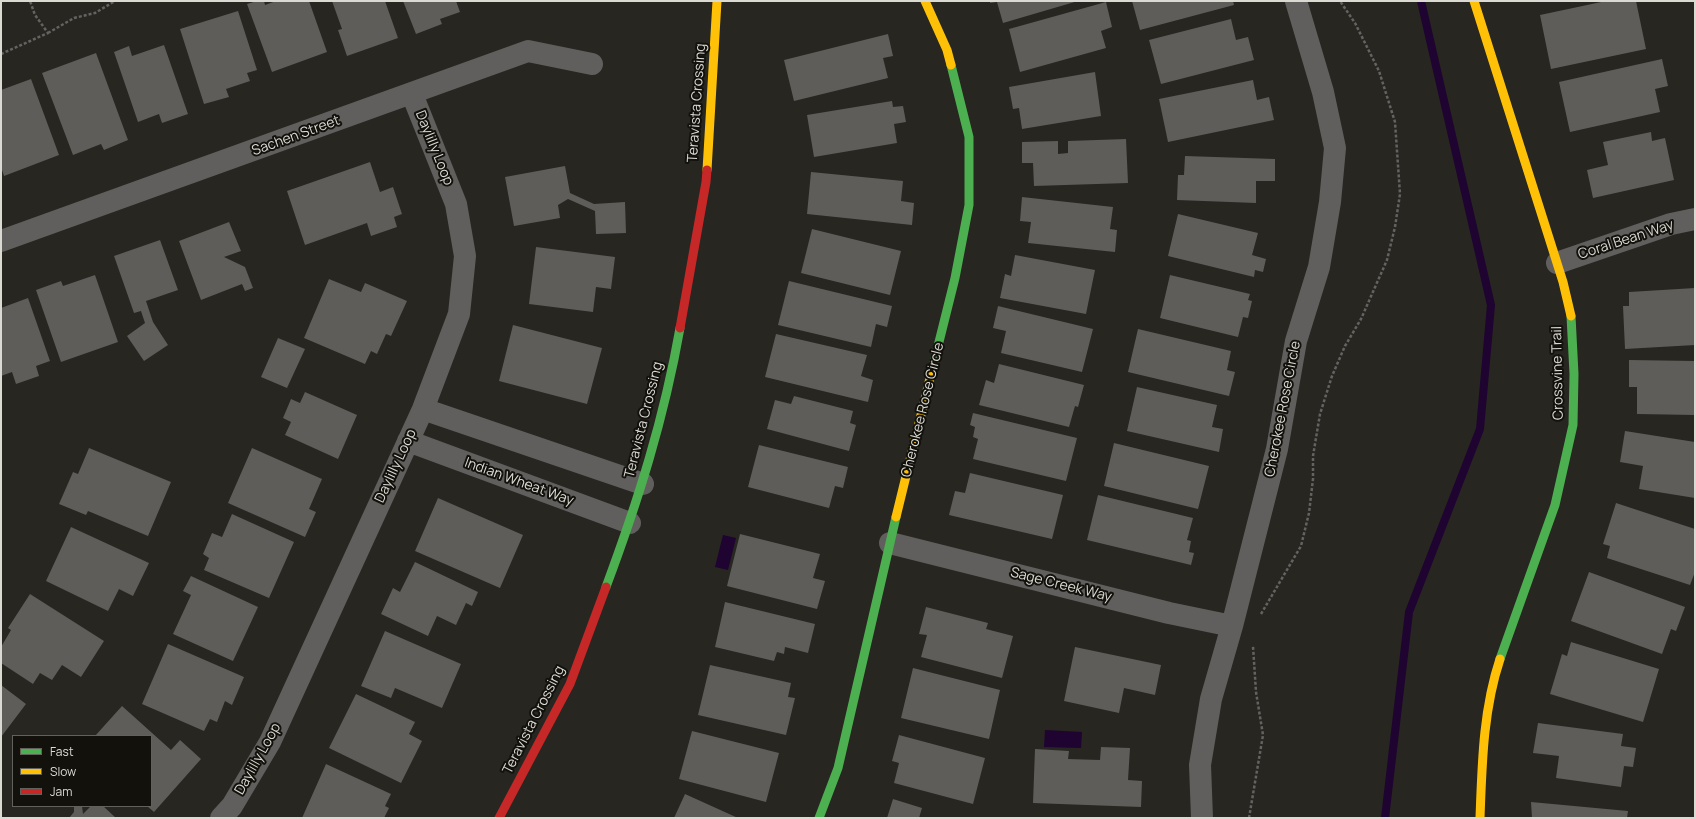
<!DOCTYPE html>
<style>
body{margin:0}
#map{position:relative;width:1696px;height:819px;overflow:hidden;background:#272621;font-family:Manrope,sans-serif}
canvas{display:block}
.frame{position:absolute;inset:0;border:2px solid #dad9d2;pointer-events:none}
.legend{position:absolute;left:12px;top:735px;width:140px;height:72px;box-sizing:border-box;background:#12110c;border:1px solid #62615b;margin:0;padding:5px 7px;list-style:none;font-size:12px;color:#dad9d2}
.legend li{display:flex;align-items:center;gap:8px;height:20px}
.legend b{width:20px;border:1px solid #62615b}
</style>
<div id="map">
<canvas width="1696" height="819"></canvas>
<div class="frame"></div>
<ul class="legend">
<li><b style="height:5px;background:#4caf50"></b>Fast</li>
<li><b style="height:5px;background:#ffc107"></b>Slow</li>
<li><b style="height:5px;background:#c62828"></b>Jam</li>
</ul>
</div>
<script>
const c = document.querySelector('canvas').getContext('2d');
c.lineJoin = 'round';
function fill(path, color) { c.fillStyle = color; c.fill(path, 'evenodd'); }
function strokePath(path, color, width, dash) { c.strokeStyle = color; c.lineWidth = width; c.lineCap = dash ? 'butt' : 'round'; c.setLineDash(dash || []); c.stroke(path); }
function drawText(font, color, halo, rows, align = 'center') {
  c.font = font + ' Manrope,sans-serif'; c.lineWidth = 4; c.setLineDash([]); c.textBaseline = 'middle'; c.strokeStyle = halo; c.fillStyle = color; for (const [text, x, y, turn = 0] of rows) {
    c.save(); c.translate(x, y); c.rotate((+turn || 0) * Math.PI / 180); c.textAlign = isNaN(turn) ? turn : align; if (halo) c.strokeText(text, 0, 0); c.fillText(text, 0, 0); c.restore();
  }
}
const water = new Path2D(`
 M723,535L736,538L728,570L715,567Z
 M1045,730L1082,732L1081,748L1044,747Z`);
const stream = new Path2D(`
 M1385,818L1409,612L1480,429L1491,305L1421,1`);
const building = new Path2D(`
 M257,1H264L265,5L276,1H309L327,52L272,72L247,4Z
 M332,1H385L398,38L347,56L338,30L342,29Z
 M403,1H456L460,12L440,19L442,24L416,34Z
 M990,1H1078L1003,23L997,2L990,3Z
 M1132,1H1233L1234,5L1140,30Z
 M1606,1H1636L1646,49L1551,69L1540,15Z
 M1106,2L1112,27L1101,31L1106,48L1020,72L1009,29Z
 M238,11L257,70L247,73L250,81L226,89L229,97L204,104L180,29Z
 M1231,19L1236,40L1248,37L1254,60L1161,84L1149,40Z
 M888,34L893,56L883,58L888,78L794,101L784,60Z
 M164,45L188,114L162,123L159,114L138,122L114,52L129,46L132,56Z
 M96,53L128,140L104,150L101,144L73,155L42,73Z
 M1662,59L1668,86L1655,89L1660,112L1570,132L1559,82Z
 M1095,72L1101,116L1022,129L1019,108L1013,109L1009,87Z
 M31,79L59,155L4,176L1,167V90Z
 M1253,80L1257,100L1269,97L1274,120L1168,142L1159,99Z
 M892,101L893,107L903,106L906,122L894,124L897,143L814,157L807,115Z
 M1651,132L1652,141L1665,138L1674,180L1593,198L1587,170L1608,165L1603,142Z
 M1126,139L1128,183L1034,186L1033,163H1022V142L1058,141V154L1068,153V141Z
 M1185,156L1275,159V181H1256V203L1177,200L1178,175H1184Z
 M370,162L380,192L393,187L402,214L394,217L397,227L371,236L367,223L305,245L287,191Z
 M565,166L570,193L594,204L625,202L626,233L596,234L595,211L568,199L558,205L560,218L514,226L505,177Z
 M811,172L903,181L901,201L914,203L912,225L807,214Z
 M1022,197L1113,207L1110,229L1117,230L1115,252L1028,243L1031,222L1020,221Z
 M1178,214L1258,233L1252,255L1266,259L1263,272L1255,270L1254,277L1168,256Z
 M229,222L241,251L224,257L245,267L253,288L245,291L242,284L201,300L179,241Z
 M812,229L901,251L890,295L801,273Z
 M160,240L178,290L146,301L153,322L168,345L144,361L127,336L145,323L141,311L134,313L114,256Z
 M536,247L615,257L611,289L596,287L593,312L529,304Z
 M1015,255L1095,270L1086,314L1000,298L1005,274L1011,276Z
 M95,275L118,342L61,362L36,290L61,281L63,286Z
 M1170,275L1250,294L1248,300L1252,301L1248,318L1243,317L1238,337L1160,318Z
 M329,279L361,292L365,283L407,301L391,336L386,334L377,354L371,351L365,364L304,338Z
 M789,281L892,306L887,327L876,324L871,347L778,325Z
 M1695,288V345L1625,349L1623,306H1629V292Z
 M28,298L50,361L36,366L39,376L16,384L12,372L1,376V308Z
 M998,306L1093,329L1082,372L1001,353L1006,331L993,328Z
 M513,325L602,348L587,404L499,381Z
 M1138,329L1231,351L1227,370L1235,372L1229,396L1128,372Z
 M776,334L867,355L861,376L873,380L868,402L765,377Z
 M278,338L305,349L287,388L261,377Z
 M1629,360L1695,361V415L1637,414V387H1629Z
 M999,364L1084,385L1078,407L1075,406L1069,427L979,405L986,380L994,383Z
 M1137,387L1217,405L1212,427L1223,429L1219,452L1127,431Z
 M305,392L357,415L338,459L285,435L291,422L283,418L291,399L300,403Z
 M794,396L853,411L850,423L856,425L849,451L767,429L775,400L791,404Z
 M973,413L1077,438L1066,481L973,459L978,439L973,437L975,427L970,425Z
 M1625,431L1695,442V498L1639,489L1643,466L1620,462Z
 M1114,443L1209,466L1198,509L1104,486Z
 M759,445L848,467L843,488L835,486L829,508L748,487Z
 M89,448L171,482L148,536L88,511L86,515L59,504L73,472L78,474Z
 M252,448L322,479L309,509L316,512L305,537L228,503Z
 M970,473L1063,495L1052,539L949,515L955,491L965,493Z
 M1098,495L1193,518L1187,540L1191,541L1189,552L1194,553L1191,565L1087,540Z
 M438,498L523,535L500,588L415,551Z
 M1616,503L1695,529V572L1690,585L1607,558L1610,546L1603,544Z
 M232,514L294,542L269,598L204,570L209,558L203,554L212,533L222,537Z
 M71,527L149,563L133,596L119,589L108,611L46,581Z
 M740,534L820,554L813,578L825,581L817,609L727,586Z
 M415,562L478,592L472,606L466,603L456,625L437,616L428,636L381,614L393,588L400,592Z
 M1589,572L1685,607L1676,631L1671,629L1662,654L1571,621Z
 M191,576L258,607L233,661L173,634L191,595L183,591Z
 M30,594L104,641L81,677L62,665L52,680L40,673L33,684L1,663V647L11,630L8,628Z
 M725,602L815,624L808,653L785,647L784,654L777,652L774,661L715,647Z
 M926,607L988,623L986,629L1013,636L1002,678L921,657L927,635L919,634Z
 M385,631L461,664L442,708L395,688L391,698L361,686Z
 M1571,642L1659,669L1643,722L1550,694L1562,654L1567,656Z
 M168,644L244,677L232,705L225,701L217,722L210,719L204,731L142,704Z
 M1075,647L1161,665L1155,695L1124,688L1119,713L1064,701Z
 M710,665L791,683L788,697L795,698L786,735L698,715Z
 M913,668L1000,690L989,739L901,718Z
 M1,685L26,704L1,737Z
 M356,694L415,722L409,734L422,741L401,783L329,748Z
 M122,706L171,750L180,740L201,759L154,812L147,806H151V736H95Z
 M1538,723L1623,734L1621,746L1636,748L1633,767L1624,766L1621,787L1556,778L1559,756L1533,753Z
 M692,731L779,753L766,802L679,779Z
 M899,735L985,758L973,804L894,783L899,763L892,761Z
 M1101,747L1130,748L1128,780L1142,781L1141,807L1033,803L1035,749L1069,751L1068,759L1100,760Z
 M326,764L391,794L385,806L389,808L384,818H302Z
 M685,794L738,818H674Z
 M893,799L922,808L919,818H887Z
 M1531,802L1628,811L1627,818H1532Z
 M74,806H82L83,814L91,806H103L116,818H69L74,812Z`);
const path = new Path2D(`
 M48,33L74,18L95,13L115,1
 M1,54L48,33L35,15L30,1
 M1261,614L1301,546L1309,513L1313,479V456L1320,414L1332,376L1345,346L1361,319L1387,260L1395,227L1400,194L1395,122L1379,71L1355,23L1340,1
 M1249,818L1263,735L1256,692L1253,646`);
const street = new Path2D(`
 M1,241L528,51L592,64
 M1557,263L1671,224L1695,219
 M423,409L643,484
 M408,441L630,523
 M890,543L1169,613L1232,626
 M221,818L232,806L270,742L423,409L459,314L465,256L456,204L412,94
 M1202,818L1200,765L1211,699L1232,626L1277,449L1296,341L1319,267L1330,202L1335,148L1323,92L1296,1`);
const fast = new Path2D(`
 M933,366L955,278L969,205V137L951,65
 M606,587C638,501 664,419 680,328
 M1500,659L1555,505L1573,425L1574,374L1571,316
 M819,818L838,768L896,517`);
const slow = new Path2D(`
 M925,1L947,50L951,65
 M1474,1L1563,282L1571,316
 M707,170L717,1
 M896,517L933,366
 M1480,818C1482,764 1483,710 1500,659`);
const jam = new Path2D(`
 M680,328L706,182L707,170
 M499,818L570,684L606,587`);
const streetNames = [
 ["Teravista Crossing",697,103,-86],
 ["Sachen Street",296,136,-20],
 ["Daylilly Loop",434,148,68],
 ["Coral Bean Way",1626,240,-18],
 ["Crossvine Trail",1558,373,-91],
 ["Cherokee Rose Circle",1283,409,-79],
 ["Cherokee Rose Circle",923,410,-76],
 ["Teravista Crossing",644,420,-76],
 ["Daylilly Loop",396,466,-65],
 ["Indian Wheat Way",519,482,20],
 ["Sage Creek Way",1061,585,14],
 ["Teravista Crossing",534,720,-63],
 ["Daylilly Loop",258,759,-61]
];
fill(water, '#1f0331');
strokePath(stream, '#1f0331', 8);
fill(building, '#5e5d59');
strokePath(path, '#646362', 2.5, [3, 2]);
strokePath(street, '#605f5e', 22);
strokePath(fast, '#4caf50', 9);
strokePath(slow, '#ffc107', 9);
strokePath(jam, '#c62828', 9);
drawText('14px', '#dad9d2', '#12110c', streetNames);
</script>
